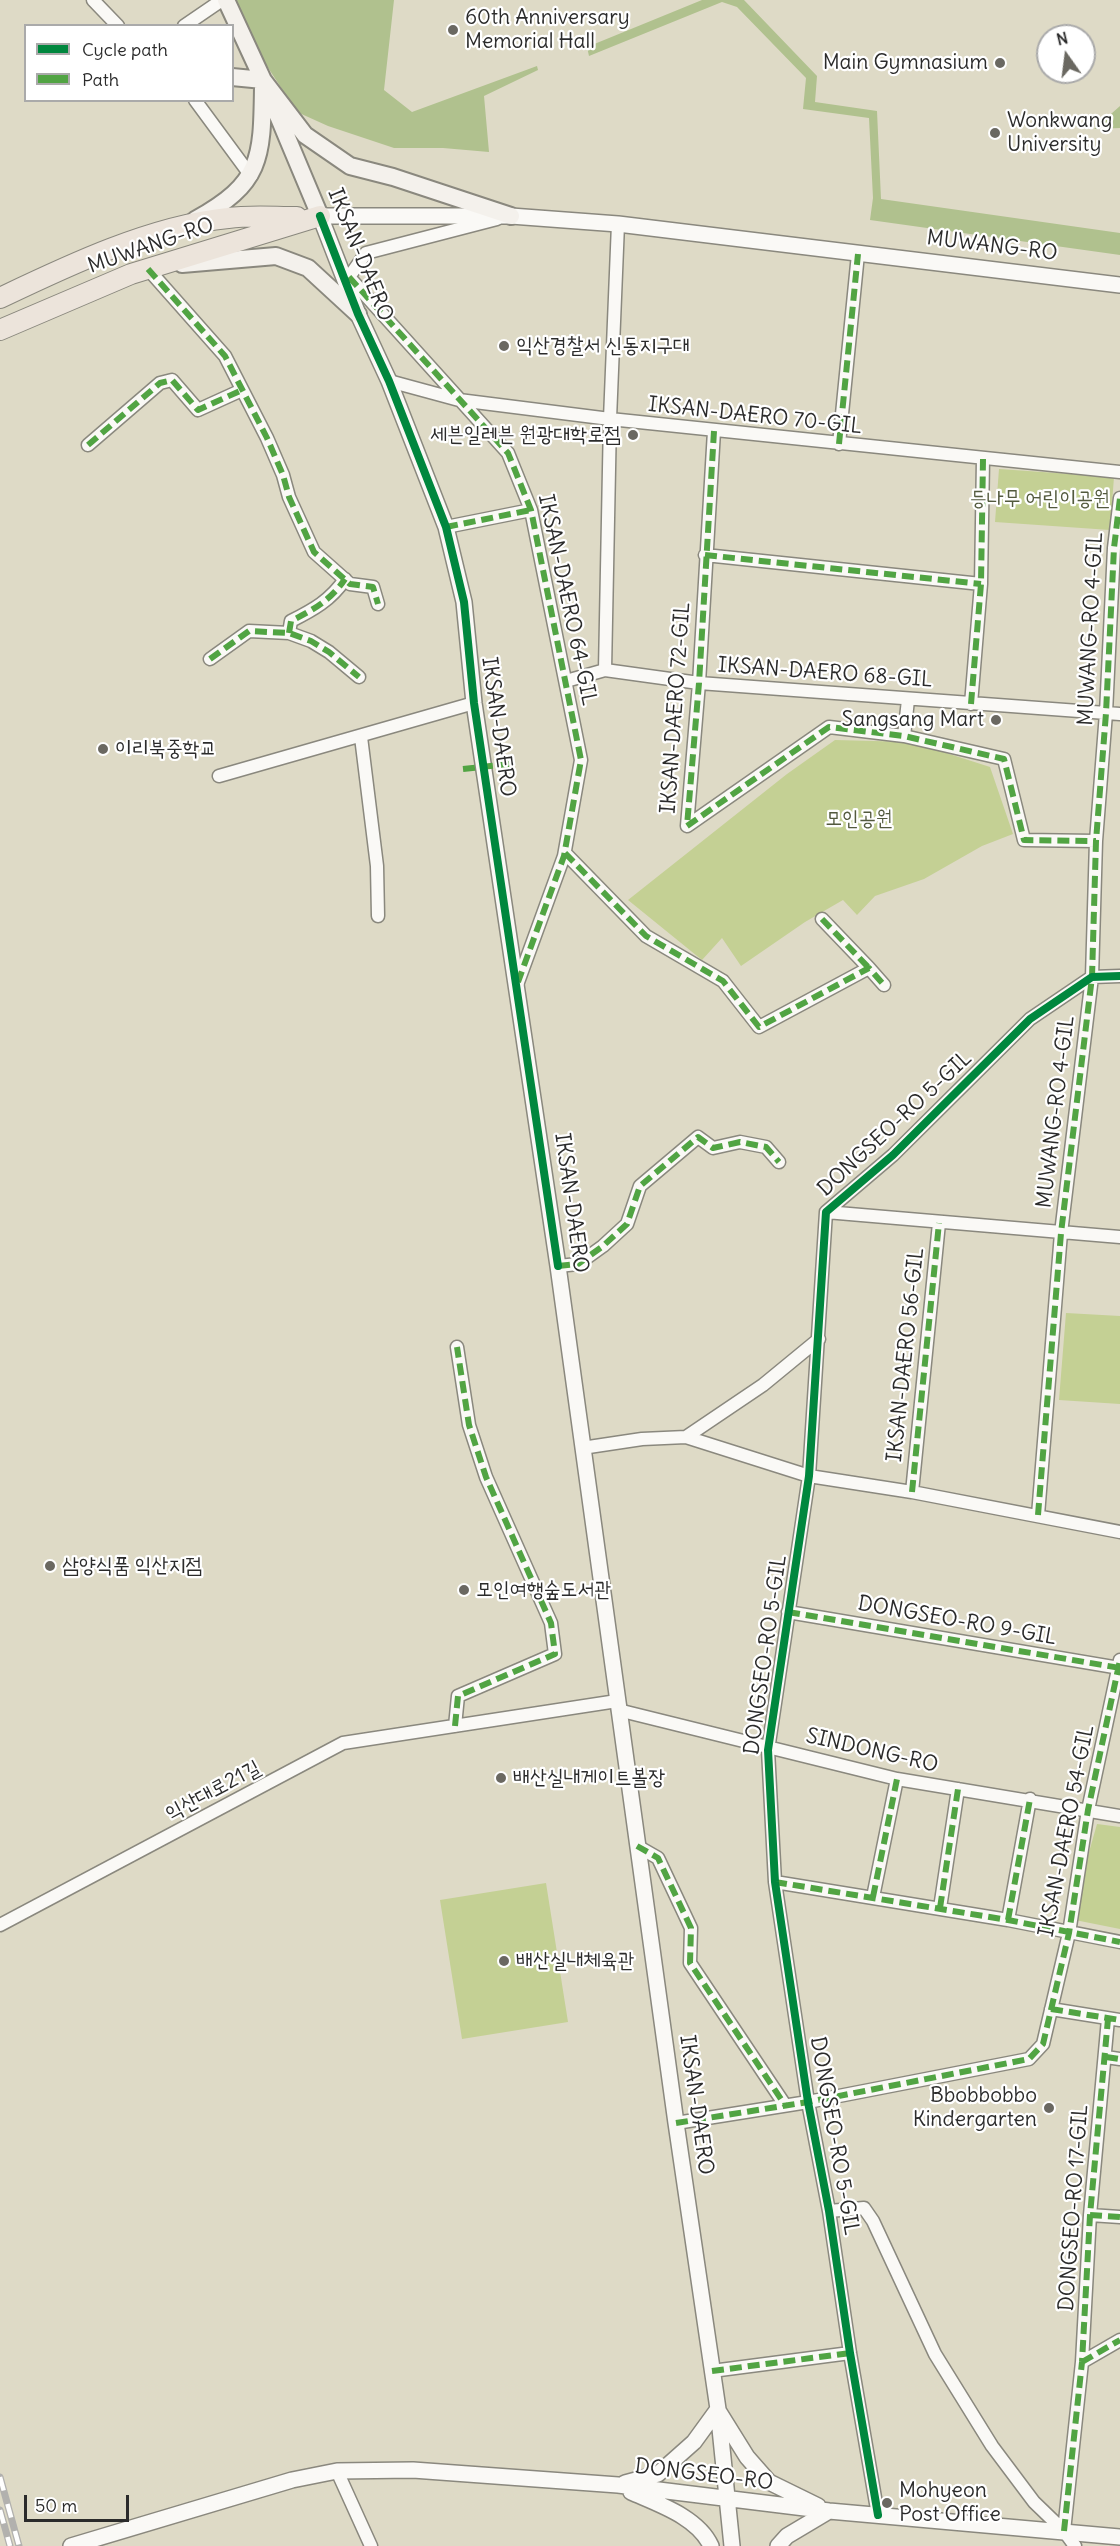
<!DOCTYPE html>
<meta charset="utf-8">
<style>
body{margin:0}
#map{position:relative;width:1120px;height:2546px;overflow:hidden;background:#dedac6;font-family:Delius,sans-serif}
canvas{display:block}
.legend{position:absolute;left:24px;top:24px;width:210px;height:78px;box-sizing:border-box;background:#fff;border:2px solid #aaa;margin:0;padding:8px 10px;list-style:none;font-size:18px;color:#2b2b2b}
.legend li{display:flex;align-items:center;gap:12px;height:30px}
.legend b{width:30px;border:2px solid #aaa}
.north{position:absolute;left:1036px;top:24px;width:60px;height:60px;box-sizing:border-box;background:#fff;border:2px solid #aaa;border-radius:50%;rotate:346deg;font-size:16px;font-weight:700;line-height:24px;text-align:center;color:#2b2b2b}
.north::after{content:'';display:block;margin:auto;width:21px;height:27px;background:#6a6861;clip-path:polygon(50% 0,100% 100%,50% 72%,0 100%)}
.scale{position:absolute;left:24px;top:2495px;width:105px;height:27px;box-sizing:border-box;border:3px solid #2b2b2b;border-top:0;padding-left:8px;font-size:18px;line-height:21px;white-space:nowrap;color:#2b2b2b;-webkit-text-stroke:4px #fff;paint-order:stroke}
</style>
<div id="map">
<canvas width="1120" height="2546"></canvas>
<ul class="legend">
<li><b style="height:8px;background:#00873e"></b>Cycle path</li>
<li><b style="height:8px;background:#51a443"></b>Path</li>
</ul>
<div class="north">N</div>
<div class="scale">50 m</div>
</div>
<script>
const c = document.querySelector('canvas').getContext('2d');
c.lineJoin = 'round';
function fill(path, color) { c.fillStyle = color; c.fill(path, 'evenodd'); }
function strokePath(path, color, width, dash) { c.strokeStyle = color; c.lineWidth = width; c.lineCap = dash ? 'butt' : 'round'; c.setLineDash(dash || []); c.stroke(path); }
function drawText(font, color, halo, rows, align = 'center') {
  c.font = font + ' Delius,"Poor Story",sans-serif'; c.lineWidth = 4.5; c.setLineDash([]); c.textBaseline = 'middle'; c.strokeStyle = halo; c.fillStyle = color; for (const [text, x, y, turn = 0] of rows) {
    c.save(); c.translate(x, y); c.rotate((+turn || 0) * Math.PI / 180); c.textAlign = isNaN(turn) ? turn : align; if (halo) c.strokeText(text, 0, 0); c.fillText(text, 0, 0); c.restore();
  }
}
const green = new Path2D(`
 M999,469L1114,477L1110,530L995,522Z
 M835,740L912,742L990,767L1013,834L982,846L924,879L875,896L857,915L843,900L805,922L741,966L722,938L702,960L628,900L787,774Z
 M1066,1313L1120,1316V1404L1059,1400Z
 M1097,1824L1120,1827V1929L1070,1919Z
 M546,1883L568,2022L462,2039L440,1900Z`);
const forest = new Path2D(`
 M233,0H394L384,90L412,112L537,66L538,70L484,96L489,152L443,148H394L328,126L297,112L246,34Z
 M702,0H744L817,76L815,102L877,111L881,199L1120,233V255L870,220L873,198L869,118L803,109L806,78L737,7L722,2L589,56L587,47Z
 M1120,106V128L1094,129Z`);
const minor = new Path2D(`
 M93,0L118,26
 M184,26L222,0
 M195,100L251,176
 M148,269L225,356L267,438L283,475L289,497L314,552L350,584L373,587L378,604
 M349,277L508,453L531,510L581,760L564,856L517,985
 M350,284L349,277L366,253L497,219
 M389,381L459,400L610,419L1120,472
 M714,431L699,683L687,826L829,727L904,736L1004,759L1024,840L1096,841
 M839,444L858,254
 M88,445L160,383L172,380L198,410L242,390
 M446,527L531,510
 M705,555L981,584
 M289,633L291,621C313,610 331,600 345,579
 M210,659L249,631L289,633L311,641L329,652L359,677
 M605,670L610,419L618,224
 M566,681L605,670L699,683L1120,714
 M971,704L981,584L983,459
 M904,736L908,700
 M361,737L377,866L378,916
 M219,776L474,703
 M565,853L646,936L723,981L759,1027L869,968L884,985
 M822,919L869,968
 M826,1212L1120,1237
 M558,1266L578,1264L603,1246L627,1224L640,1186L698,1137L713,1148L740,1142L766,1147L779,1162
 M686,1437L763,1385L819,1339
 M582,1448L642,1439L686,1437L809,1476L912,1492L1120,1532
 M912,1492L939,1223
 M1038,1515L1061,1233L1092,977L1096,841L1106,713L1114,548L1120,498
 M788,1612L1120,1668
 M618,1710L897,1779L1120,1816
 M455,1726L458,1696L555,1654L551,1623L486,1477L469,1425L457,1347
 M637,1846L658,1858L691,1928L690,1963L785,2105
 M775,1882L1008,1920L1120,1942
 M873,1897L897,1779
 M940,1908L958,1789
 M1008,1920L1030,1799
 M0,1925L343,1743L617,1701
 M1051,2009L1120,2020
 M1106,2057L1120,2059
 M676,2123L808,2102L1029,2059L1043,2044L1069,1933L1088,1810L1120,1660
 M829,2211L864,2208L873,2221L935,2354L992,2446L1034,2502L1064,2531L1075,2546
 M1090,2215L1120,2217
 M1082,2362L1120,2340
 M712,2371L850,2353
 M337,2471L371,2546
 M878,2515L850,2353L829,2211L808,2102L775,1882L768,1750L809,1476L826,1212L893,1155L1030,1019L1092,977L1120,976
 M1064,2531L1082,2362L1090,2215L1108,2019`);
const tertiary = new Path2D(`
 M719,2412L747,2457L769,2482L818,2506
 M625,2483L658,2474L694,2442L718,2409
 M631,2492C658,2504 698,2517 711,2546
 M71,2546L292,2480L337,2471L413,2470L618,2485L829,2511L1120,2537
 M732,2546L718,2409L676,2123L558,1266L474,703L464,602L446,527L389,381L358,314L320,216H511L618,224L1120,285
 M778,2546L787,2536L829,2511`);
const secondary = new Path2D(`
 M226,0L263,80L320,216
 M232,77L263,80L305,135L350,166L393,177L511,216
 M195,220C262,183 262,159 263,87
 M182,264L276,256L308,268L358,314`);
const primary = new Path2D(`
 M0,298C69,265 151,226 228,218C250,215 274,217 297,217
 M0,330L131,274L320,216`);
const rail = new Path2D(`
 M0,2477L19,2546
 M0,2510L10,2546`);
const quiet = new Path2D(`
 M148,269L225,356L267,438L283,475L289,497L314,552L350,584L373,587L378,604
 M349,277L508,453L531,510L581,760L564,856L518,982
 M714,431L699,683L687,826L829,727L904,736L1004,759L1024,840L1096,841
 M839,444L858,254
 M88,445L160,383L172,380L198,410L242,390
 M446,527L531,510
 M705,555L981,584
 M289,633L291,621C313,610 331,600 345,579
 M210,659L249,631L289,633L311,641L329,652L359,677
 M971,704L981,584L983,459
 M463,769L509,764
 M565,853L646,936L723,981L759,1027L869,968L884,985
 M822,919L869,968
 M558,1266L578,1264L603,1246L627,1224L640,1186L698,1137L713,1148L740,1142L766,1147L779,1162
 M912,1492L939,1223
 M1038,1515L1061,1233L1092,977L1096,841L1106,713L1114,548L1120,498
 M788,1612L1120,1668
 M455,1726L458,1696L555,1654L551,1623L486,1477L469,1425L457,1347
 M637,1846L658,1858L691,1928L690,1963L785,2105
 M775,1882L1008,1920L1120,1942
 M873,1897L897,1779
 M940,1908L958,1789
 M1008,1920L1030,1799
 M1051,2009L1120,2020
 M1106,2057L1120,2059
 M676,2123L808,2102L1029,2059L1043,2044L1069,1933L1088,1810L1120,1660
 M1090,2215L1120,2217
 M1082,2362L1120,2340
 M712,2371L850,2353
 M1064,2531L1082,2362L1090,2215L1108,2019`);
const cycleway = new Path2D(`
 M320,216L358,314L389,381L446,527L464,602L474,703L558,1266
 M878,2515L850,2353L829,2211L808,2102L775,1882L768,1750L809,1476L826,1212L893,1155L1030,1019L1092,977L1120,976`);
const markers = [
 [453,30,6,"#6a6861"],
 [1000,63,6,"#6a6861"],
 [995,133,6,"#6a6861"],
 [504,346,6,"#6a6861"],
 [633,435,6,"#6a6861"],
 [996,720,6,"#6a6861"],
 [103,749,6,"#6a6861"],
 [50,1566,6,"#6a6861"],
 [464,1590,6,"#6a6861"],
 [501,1778,6,"#6a6861"],
 [504,1961,6,"#6a6861"],
 [1049,2108,6,"#6a6861"],
 [887,2503,6,"#6a6861"]
];
const poiNames = [
 ["60th Anniversary",465,18],
 ["Memorial Hall",465,42],
 ["Main Gymnasium",988,63,"right"],
 ["Wonkwang",1007,121],
 ["University",1007,145],
 ["익산경찰서 신동지구대",516,346],
 ["세븐일레븐 원광대학로점",621,435,"right"],
 ["Sangsang Mart",984,720,"right"],
 ["이리북중학교",115,749],
 ["삼양식품 익산지점",62,1566],
 ["모인여행숲도서관",476,1590],
 ["배산실내게이트볼장",513,1778],
 ["배산실내체육관",516,1961],
 ["Bbobbobbo",1037,2096,"right"],
 ["Kindergarten",1037,2120,"right"],
 ["Mohyeon",899,2491],
 ["Post Office",899,2515]
];
const streetNames = [
 ["MUWANG-RO",151,246,-19],
 ["MUWANG-RO",992,246,7],
 ["IKSAN-DAERO",360,255,68],
 ["IKSAN-DAERO 70-GIL",755,416,6],
 ["IKSAN-DAERO 64-GIL",567,600,78],
 ["MUWANG-RO 4-GIL",1091,629,-87],
 ["IKSAN-DAERO 68-GIL",825,673,4],
 ["IKSAN-DAERO 72-GIL",676,708,-86],
 ["IKSAN-DAERO",498,727,82],
 ["MUWANG-RO 4-GIL",1056,1112,-83],
 ["DONGSEO-RO 5-GIL",895,1124,-43],
 ["IKSAN-DAERO",571,1203,82],
 ["IKSAN-DAERO 56-GIL",906,1355,-84],
 ["DONGSEO-RO 9-GIL",957,1621,10],
 ["DONGSEO-RO 5-GIL",766,1655,-82],
 ["SINDONG-RO",872,1751,13],
 ["익산대로21길",213,1791,-28],
 ["IKSAN-DAERO 54-GIL",1067,1831,-79],
 ["IKSAN-DAERO",696,2105,82],
 ["DONGSEO-RO 5-GIL",834,2136,80],
 ["DONGSEO-RO 17-GIL",1074,2208,-86],
 ["DONGSEO-RO",704,2475,7]
];
const parkNames = [
 ["등나무 어린이공원",1040,499],
 ["모인공원",859,819]
];
fill(green, '#c4d094');
fill(forest, '#b0c18e');
strokePath(minor, '#8a887e', 15);
strokePath(tertiary, '#8a887e', 18);
strokePath(secondary, '#8a887e', 20);
strokePath(primary, '#8a887e', 22);
strokePath(minor, '#faf9f6', 12);
strokePath(tertiary, '#faf9f6', 15);
strokePath(secondary, '#f4f1ec', 16);
strokePath(primary, '#ece4db', 20);
strokePath(rail, '#b2b1ae', 7);
strokePath(rail, '#fff', 4.5, [14]);
strokePath(quiet, '#51a443', 6, [12, 6]);
strokePath(cycleway, '#00873e', 8);
for (const [x, y, r, color] of markers) { const dot = new Path2D(); dot.arc(x, y, r, 0, 2 * Math.PI); c.fillStyle = color; c.fill(dot); strokePath(dot, '#fff', 2); }
drawText('21px', '#2b2b2b', '#fff', poiNames, 'left');
drawText('21px', '#2b2b2b', '#fff', streetNames);
drawText('21px', '#535a3e', '#fff', parkNames);
</script>
